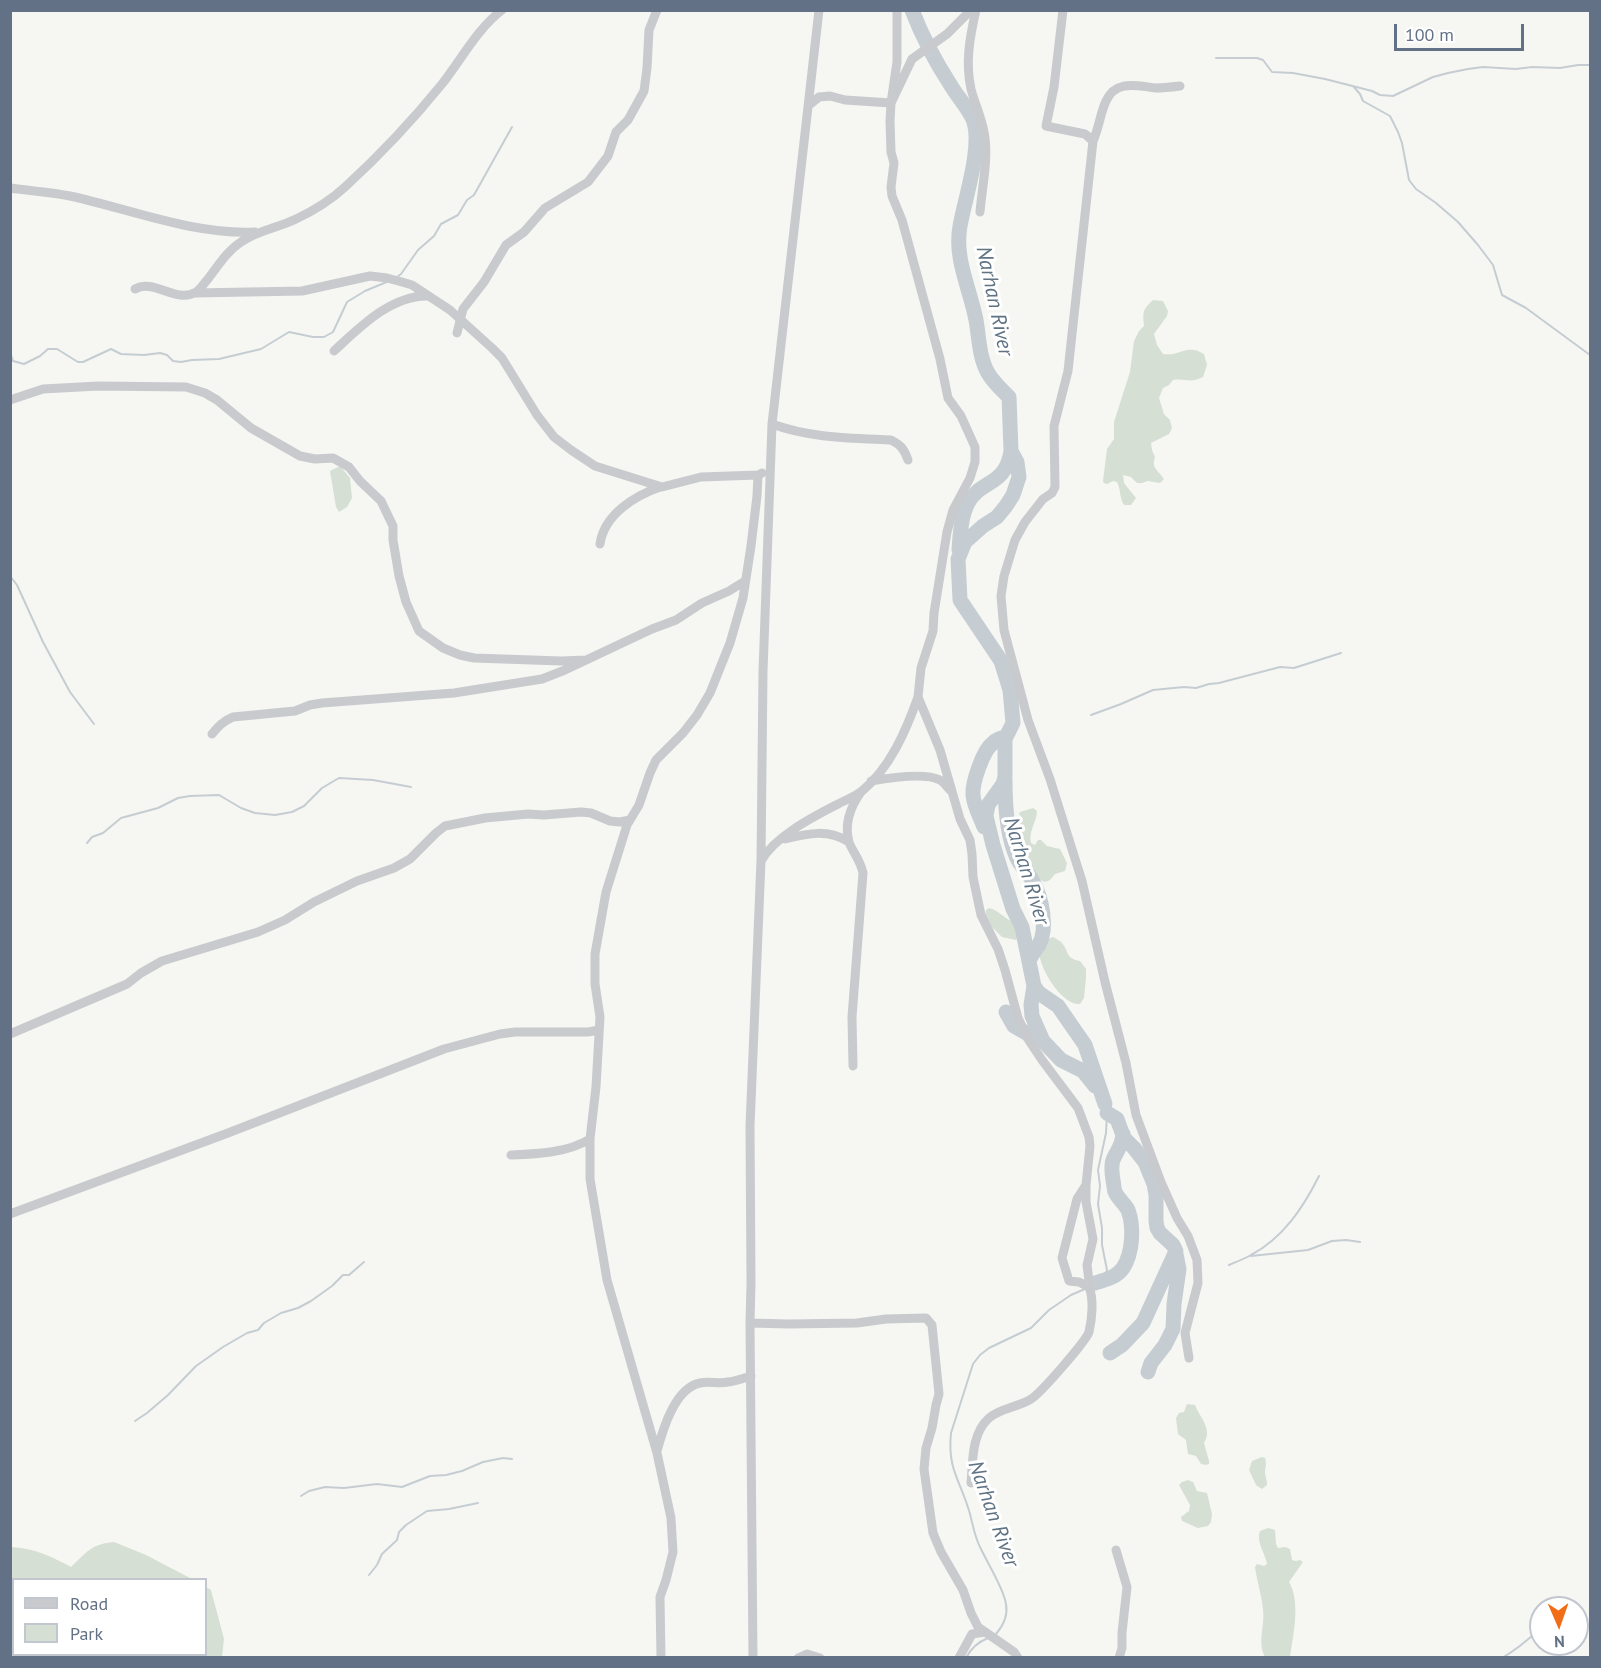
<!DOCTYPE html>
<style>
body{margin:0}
#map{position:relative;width:1601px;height:1668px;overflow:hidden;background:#f6f7f2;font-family:"PT Sans",sans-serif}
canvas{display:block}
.frame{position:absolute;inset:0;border:12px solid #637186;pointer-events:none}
.legend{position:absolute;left:12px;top:1578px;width:195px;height:78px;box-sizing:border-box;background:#fff;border:2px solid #c1c6cf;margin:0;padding:8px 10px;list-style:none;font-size:18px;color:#637186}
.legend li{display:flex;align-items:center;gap:12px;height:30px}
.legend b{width:30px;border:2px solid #c1c6cf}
.north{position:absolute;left:1529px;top:1596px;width:60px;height:60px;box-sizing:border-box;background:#fff;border:2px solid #c1c6cf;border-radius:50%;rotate:178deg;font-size:16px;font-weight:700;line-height:24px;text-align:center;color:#637186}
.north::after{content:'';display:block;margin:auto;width:21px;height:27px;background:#f26d17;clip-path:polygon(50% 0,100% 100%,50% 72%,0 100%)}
.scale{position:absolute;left:1394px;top:24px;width:130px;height:27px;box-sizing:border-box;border:3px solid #637186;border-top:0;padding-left:8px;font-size:18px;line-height:21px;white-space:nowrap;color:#637186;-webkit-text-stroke:4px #fff;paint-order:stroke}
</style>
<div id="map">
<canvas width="1601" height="1668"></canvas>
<div class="frame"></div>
<ul class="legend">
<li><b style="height:8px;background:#c8cace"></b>Road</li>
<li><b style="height:16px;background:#d6dfd3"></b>Park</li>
</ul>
<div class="north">N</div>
<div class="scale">100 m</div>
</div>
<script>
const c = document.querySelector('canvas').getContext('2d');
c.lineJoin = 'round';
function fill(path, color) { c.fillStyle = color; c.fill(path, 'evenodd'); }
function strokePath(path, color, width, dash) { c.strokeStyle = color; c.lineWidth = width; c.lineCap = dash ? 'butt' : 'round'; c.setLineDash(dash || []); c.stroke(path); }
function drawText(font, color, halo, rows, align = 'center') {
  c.font = font + ' "PT Sans",sans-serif'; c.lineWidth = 6; c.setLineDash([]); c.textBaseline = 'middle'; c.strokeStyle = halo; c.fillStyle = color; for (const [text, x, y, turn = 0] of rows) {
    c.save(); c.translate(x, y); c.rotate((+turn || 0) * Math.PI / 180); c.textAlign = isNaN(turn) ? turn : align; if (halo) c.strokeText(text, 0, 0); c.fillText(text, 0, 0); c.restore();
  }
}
const green = new Path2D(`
 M1153,300L1163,301L1168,311L1167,316L1154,334L1157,345L1163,354C1177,356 1183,348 1194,350C1198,350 1201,353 1204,354L1207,365L1203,377C1189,384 1186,378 1173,380L1169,385L1163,388L1159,398L1164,414L1170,420L1172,428L1169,434L1151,443L1152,450L1155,457C1151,468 1158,470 1164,479L1160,483L1148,481L1142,483H1137L1131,477L1123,475L1124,483L1136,498L1131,505H1124C1119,497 1121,489 1117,482L1113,481L1107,484L1104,483L1103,481L1107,449L1114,439V422L1130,372L1134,341L1139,331L1144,326C1143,312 1142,310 1153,300Z
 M340,466L350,478L352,498L347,507L339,512L336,507L330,471Z
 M1033,808L1037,811C1037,822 1028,831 1031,843L1035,845L1038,840H1041L1047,846L1060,849L1067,863L1065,871L1055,874L1050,880L1045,882C1028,875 1010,846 1013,827L1022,821L1023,819L1019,814L1020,812Z
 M989,908C998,910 1004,918 1013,922L1017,930L1019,937L1016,940L1002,937L990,925L985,916L986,910Z
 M1053,937C1056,939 1059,940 1062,943C1069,952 1066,959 1080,961L1086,969V978L1084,998L1080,1004C1062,1006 1039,968 1039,951L1048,939Z
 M1187,1404L1195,1405C1200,1418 1213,1429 1204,1443L1209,1461V1464L1206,1465L1201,1464L1196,1456L1188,1454L1186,1440L1178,1434L1176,1418L1179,1413L1184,1412Z
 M1262,1457L1265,1458C1267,1464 1265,1468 1265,1473C1266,1478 1267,1481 1267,1485L1262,1489L1256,1485L1249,1470L1252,1461Z
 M1188,1480L1193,1482L1197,1491L1207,1493L1212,1514L1211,1522L1208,1526L1198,1528L1182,1521L1181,1517L1189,1511L1190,1505L1179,1485L1182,1482Z
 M1268,1528L1275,1530L1276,1544L1278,1548L1285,1547L1290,1549L1292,1560L1296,1561L1300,1560L1303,1562L1289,1582C1301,1602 1293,1636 1290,1657H1265C1257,1642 1265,1626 1263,1610C1262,1596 1257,1582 1255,1567L1257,1564L1264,1566L1267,1564C1265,1552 1256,1543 1260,1531Z
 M114,1542L146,1555L192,1579L14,1580V1654H206V1587L211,1590L224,1639L222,1657H11V1547C33,1548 51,1556 71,1567C87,1552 91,1544 114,1542Z`);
const stream = new Path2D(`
 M1216,58H1257L1263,60L1272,72L1293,73L1325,79L1372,91L1380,95L1393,96L1433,77L1448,73L1468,69L1483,67L1516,69L1532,67L1560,68L1578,65H1590
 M1353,86L1360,94L1363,101L1390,116L1398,132L1402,143L1409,180L1416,189L1436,203L1458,222L1478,245L1493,265L1502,295L1526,308L1590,355
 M397,277L401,274L418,250L434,236L441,224L458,215L467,200L474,195L512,127
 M10,352L13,361L24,364L40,356L48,349H57L78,362H83L111,349L121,354L144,355L160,353L167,355L173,361L181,362L192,360L219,359L261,349L289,332L313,337H324L333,332L347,302L365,291L389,281
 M10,576L17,585L43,642L70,692L94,724
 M1091,715L1121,704L1153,690L1184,687L1196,688L1209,684L1219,683L1280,667L1294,668L1341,653
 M87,843L92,837L103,833L121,818L158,808L178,798L190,796L219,795L241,808L255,813L275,815L292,812L304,806L322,788L339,778L373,780L411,787
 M1251,1256L1308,1250L1332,1241L1346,1240L1360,1242
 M1229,1265C1236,1262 1244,1259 1251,1255C1283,1238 1303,1208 1319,1176
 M1094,1283L1104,1278L1107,1270L1102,1245V1228L1098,1204L1100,1186L1098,1170L1106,1133L1107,1113L1105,1104
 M135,1421L147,1413L168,1395L196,1366L223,1347L247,1333L258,1330L264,1323L281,1313L298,1308L311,1301L332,1286L343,1275H349L364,1262
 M301,1496L309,1491L325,1487L344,1488L377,1484L402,1487L430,1476L446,1475L462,1471L483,1462L503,1458L512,1459
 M369,1575L377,1565L382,1554L397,1540L399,1532L406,1525L427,1511L449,1509L478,1503
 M996,1634C1003,1626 1008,1615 1006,1604C1004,1589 988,1564 981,1549C975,1538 973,1526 970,1514C961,1481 947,1470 951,1433L973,1364L980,1355L989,1348L1031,1328L1049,1310L1071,1295L1087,1288
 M966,1658C971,1648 978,1642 988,1638
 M1502,1658C1516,1650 1529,1639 1541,1628`);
const river = new Path2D(`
 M912,10C922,36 935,61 950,84C956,95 970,110 974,122C982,148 965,198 960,226C954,259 970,288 976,320C979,337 979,357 988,373C993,382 1001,389 1009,397L1011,451L1017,462L1019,477L1013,495L1006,506L997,517L983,526L965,542L958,559L960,600L1001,661L1010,690L1013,723L1005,739V777L1003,784L988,805L986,816L993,845L1013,909L1022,927L1034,986L1039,993L1058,1006L1085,1045L1105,1104
 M959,550C960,535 961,516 968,503C980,480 1006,486 1011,451
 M1005,780C1005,803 1007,837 1017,858C1021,867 1029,873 1033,882C1042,898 1048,928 1039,945C1035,950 1032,954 1029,961
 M984,827C980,816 974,807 973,795C972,783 983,750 993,743C996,739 1001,738 1006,737
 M1034,986L1031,1005L1032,1016L1043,1041L1061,1060L1083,1071L1095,1086
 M1006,1012L1014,1026L1035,1038
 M1107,1113L1117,1119L1124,1138L1134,1148L1145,1162L1154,1184L1156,1195V1221L1157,1228L1160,1233L1173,1245L1175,1249L1179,1269L1174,1304L1173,1329L1165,1345L1151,1363L1148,1372
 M1095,1283C1105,1280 1117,1277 1123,1268C1133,1253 1134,1226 1128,1210C1124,1202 1114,1196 1114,1187C1113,1178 1110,1168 1113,1160C1117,1150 1122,1147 1123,1134
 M1110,1353L1122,1345L1143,1323L1176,1251`);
const street = new Path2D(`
 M971,10L947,34L912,59L891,103L890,121L891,152L894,163L891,187L892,196L902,220L940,359L948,398L961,416L975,447V462L970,478L953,510L947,532L934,613L933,631L921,668L918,697L940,750L960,819L970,840L972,854L973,877L981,915L998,949L1005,970L1018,1018L1028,1039L1042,1060L1078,1108L1089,1137L1090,1146L1086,1185L1077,1199L1062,1258L1069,1281L1079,1282L1089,1287C1094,1299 1092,1319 1089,1332C1086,1341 1041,1393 1031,1399C1019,1407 1000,1408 989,1418C971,1434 973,1462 971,1483
 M976,10C970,36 965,62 971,89C975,105 983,120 985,138C988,161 982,188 980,212
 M1063,10L1054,87L1046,126L1085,134L1093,141L1068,371L1054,426L1055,487L1052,493L1043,499L1025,522L1015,540L1004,576L1001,596L1004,630L1028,720L1050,779L1082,881L1105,982L1126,1063L1136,1115L1161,1182L1177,1218L1188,1236L1197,1260L1198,1283L1185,1333L1189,1358
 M808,106L819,97L830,96L845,100L891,103L897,62V10
 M1093,141C1099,128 1100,114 1106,101C1116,79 1137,86 1156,88C1164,88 1172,87 1180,86
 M10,188C30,191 51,192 70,196C130,209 193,235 255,232
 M135,289C154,278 176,304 196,292C201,289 204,283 208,279C218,266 227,251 241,242C258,230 278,228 296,219C313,211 331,200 345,187C380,155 412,121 442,84C461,60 477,29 502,10
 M195,293L302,291L370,276L387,278L402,282L412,285L450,310L492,348L502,358L537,415L554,437L571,450L595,466L662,487L701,477L758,475L762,473
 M457,333L463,309L484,282L506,245L524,232L545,208L588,182L608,156L616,132L628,120L644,91L647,68L649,30L657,10
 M334,351C359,328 391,295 428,296
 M10,400L43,389L98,386L186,387L205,393L217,400L251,428L300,456L315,459L333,458L349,467L360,481L381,501L393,526V540L399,576L406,602L419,631L443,648L460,655L474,658L561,661L586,660
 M772,424C810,438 850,438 891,440C901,445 904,449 908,460
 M600,544C604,515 634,496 660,487
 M212,734C218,727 223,721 233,717L295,711L310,705L322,703L454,693L542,679L565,670L652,629L676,620L702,603L729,591L745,581
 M871,781C888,778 924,772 940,780C944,782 947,787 950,790
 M785,839C809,833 828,829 849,842
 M761,861C775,836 813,817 838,804C845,800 855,797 862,791C890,768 906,731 918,697
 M10,1034L127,984L141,973L162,961L258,932L285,920L314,902L357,881L394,868L410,859L436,833L445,826L485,818L528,814L544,815L581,812L591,813L610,821L620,822L630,820
 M853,1066L852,1017L863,873C860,859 853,853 849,842C844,824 851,806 861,792
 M511,1155C537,1154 567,1153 590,1139
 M1086,1185V1202L1093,1239L1087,1265L1090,1289
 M10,1214L228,1133L444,1049L500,1034L515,1032H588L599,1030
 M750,1323L789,1324L857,1323L886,1319L926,1318L932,1325L939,1394L936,1405L932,1428L926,1448L924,1469L933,1533L941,1552L963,1590L971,1613L978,1627L1014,1652L1018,1658
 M657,1451C663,1429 675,1388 700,1383C709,1381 719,1384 728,1382C736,1381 744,1378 751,1376
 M1116,1550L1127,1587L1122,1633V1648L1119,1658
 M661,1658L660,1597L666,1580L673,1552L671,1518L657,1453L607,1280L590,1179V1139L596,1087L600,1017L595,984V954L606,892L627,825L639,805L650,773L656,760L683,733L697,715L710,693L730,643L743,598L751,546L757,496L758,475
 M753,1658L750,1323L751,1283L750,1126L761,861L763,671L772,424L819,10
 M798,1658L807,1654L820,1658
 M959,1658L972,1634L985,1632`);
const waterNames = [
 ["Narhan River",994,301,78],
 ["Narhan River",1026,871,73],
 ["Narhan River",993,1514,70]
];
fill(green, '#d6dfd3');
strokePath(stream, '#c5cdd3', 2);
strokePath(river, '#c5cdd3', 15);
strokePath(street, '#c8cace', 9);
drawText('italic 21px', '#5f7383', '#fff', waterNames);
</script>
